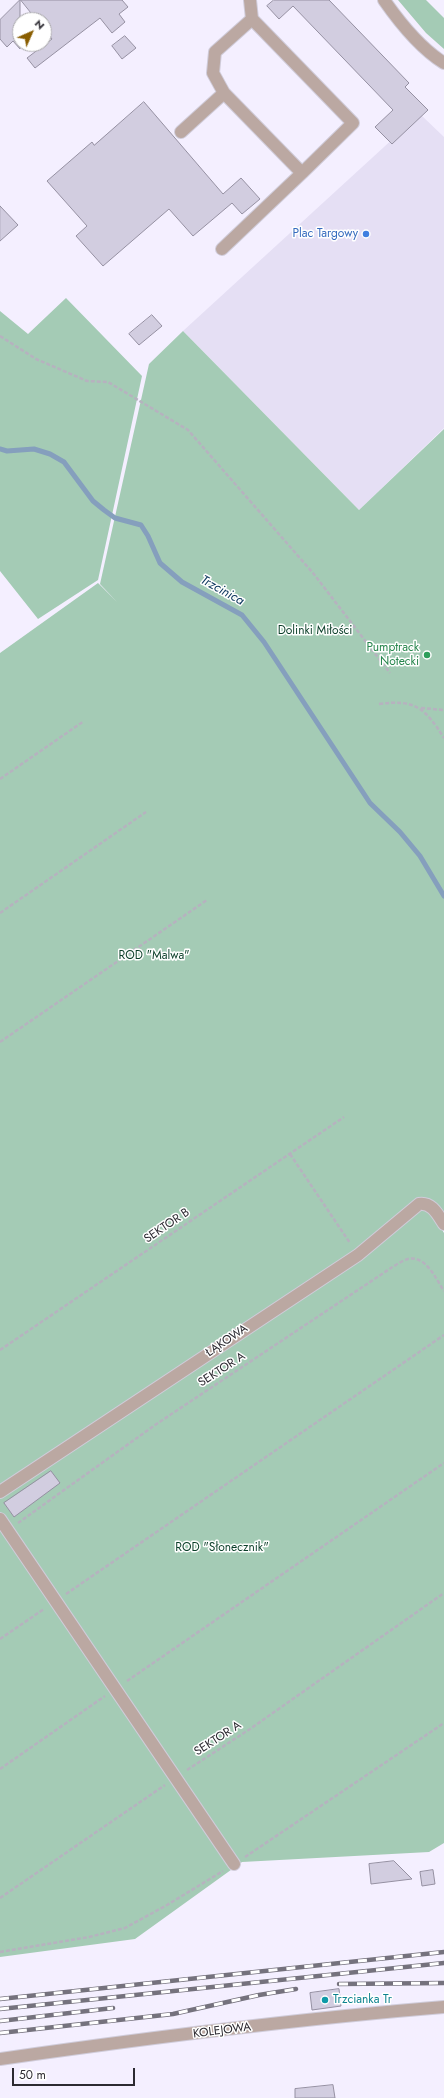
<!DOCTYPE html>
<meta charset="utf-8">
<style>
body{margin:0}
#map{position:relative;width:444px;height:2098px;overflow:hidden;background:#f4efff;font-family:Jost,sans-serif}
canvas{display:block}
.north{position:absolute;left:12px;top:12px;width:40px;height:40px;box-sizing:border-box;background:#fff;border:1px solid #abaaad;border-radius:50%;rotate:45deg;font-size:11px;font-weight:700;line-height:16px;text-align:center;color:#2c2a31}
.north::after{content:'';display:block;margin:auto;width:14px;height:18px;background:#895d00;clip-path:polygon(50% 0,100% 100%,50% 72%,0 100%)}
.scale{position:absolute;left:12px;top:2068px;width:123px;height:18px;box-sizing:border-box;border:2px solid #2c2a31;border-top:0;padding-left:5px;font-size:12px;line-height:14px;white-space:nowrap;color:#2c2a31;-webkit-text-stroke:3px #fff;paint-order:stroke}
</style>
<div id="map">
<canvas width="444" height="2098"></canvas>
<div class="north">N</div>
<div class="scale">50 m</div>
</div>
<script>
const c = document.querySelector('canvas').getContext('2d');
c.lineJoin = 'round';
function fill(path, color) { c.fillStyle = color; c.fill(path, 'evenodd'); }
function strokePath(path, color, width, dash) { c.strokeStyle = color; c.lineWidth = width; c.lineCap = dash ? 'butt' : 'round'; c.setLineDash(dash || []); c.stroke(path); }
function drawText(font, color, halo, rows, align = 'center') {
  c.font = font + ' Jost,sans-serif'; c.lineWidth = 3; c.setLineDash([]); c.textBaseline = 'middle'; c.strokeStyle = halo; c.fillStyle = color; for (const [text, x, y, turn = 0] of rows) {
    c.save(); c.translate(x, y); c.rotate((+turn || 0) * Math.PI / 180); c.textAlign = isNaN(turn) ? turn : align; if (halo) c.strokeText(text, 0, 0); c.fillText(text, 0, 0); c.restore();
  }
}
const built = new Path2D(`
 M420,114L444,137V428L359,510L183,331Z`);
const green = new Path2D(`
 M398,0H426L444,18V49L426,33Z
 M66,298L142,376L98,580L38,619L0,571V311L28,334Z
 M183,331L359,510L444,429V1224L427,1204L444,1233V1843L429,1852L242,1862L135,1939L0,1957V653L98,583L117,602L100,584L149,364Z`);
const stream = new Path2D(`
 M0,449L7,451L34,449L50,454L64,462L93,501L104,510L115,518L141,525L148,536L160,563L182,582L242,615L264,642L370,803L400,832L420,856L444,896`);
const building = new Path2D(`
 M20,0V49L13,41L7,47L0,39V20Z
 M21,0H122L128,7L119,14L125,22L112,33L100,18L35,68L27,58L52,39L44,29V20H37Z
 M274,0H329L409,83L405,87L428,110L392,144L375,127L393,110L293,6L279,19L267,6Z
 M125,36L136,48L122,59L112,46Z
 M144,102L223,194L241,178L260,199L242,214L232,203L193,236L169,209L103,266L76,236L87,226L47,181L92,142L94,145Z
 M0,206L18,225L0,241Z
 M152,315L162,326L139,345L129,334Z
 M51,1471L60,1483L14,1517L4,1503Z
 M394,1861L412,1879L371,1884L369,1864Z
 M433,1870L435,1884L422,1886L420,1872Z
 M339,1989L341,2006L312,2010L310,1993Z
 M333,2085L335,2098H295V2089Z`);
const path = new Path2D(`
 M0,336L36,359L87,381L108,382L188,430L313,573L390,673
 M379,704C415,699 425,708 444,738
 M421,708L444,710
 M0,779L84,721
 M0,913L146,812
 M0,1042L207,900
 M290,1154L350,1243
 M0,1350L344,1117
 M18,1523L155,1425L391,1268C396,1265 403,1260 408,1259C426,1255 436,1279 444,1291
 M66,1594L444,1335
 M0,1639L44,1609
 M127,1681L444,1463
 M0,1769L105,1696
 M187,1770L250,1729L444,1593
 M245,1857L444,1723
 M0,1898L165,1785
 M0,1952L89,1937L125,1928L167,1905L223,1871`);
const minor = new Path2D(`
 M250,0L252,19L353,123L302,173L224,93L213,73L215,52L252,19
 M384,0C400,23 420,48 444,63
 M181,132L224,93
 M222,249L302,173
 M0,1492L358,1255L419,1204C432,1202 438,1215 444,1224
 M0,1519L234,1864
 M0,2059C147,2038 296,2019 444,2007`);
const rail = new Path2D(`
 M339,1984L444,1983
 M0,1999L444,1952
 M0,2009L444,1963
 M0,2021L113,2008
 M0,2033L173,2014L259,1995L296,1989`);
const markers = [
 [366,234,4,"#3f7fe0"],
 [427,655,4,"#2e9e5b"],
 [325,2000,4,"#0f9aa8"]
];
const shopNames = [
 ["Plac Targowy",358,234]
];
const parkNames = [
 ["Dolinki Miłości",315,631],
 ["ROD \"Malwa\"",154,956],
 ["ROD \"Słonecznik\"",222,1548]
];
const leisureNames = [
 ["Pumptrack",419,648],
 ["Notecki",419,662]
];
const streetNames = [
 ["SEKTOR B",167,1226,-34],
 ["ŁĄKOWA",227,1341,-34],
 ["SEKTOR A",222,1370,-33],
 ["SEKTOR A",218,1739,-33],
 ["KOLEJOWA",222,2031,-7]
];
const cultureNames = [
 ["Trzcianka Tr",333,2000]
];
const waterNames = [
 ["Trzcinica",222,591,29]
];
fill(built, '#e5dff4');
fill(green, '#a4cbb5');
strokePath(stream, '#859fbd', 5);
fill(building, '#d2cde0');
strokePath(building, '#9590a2', 1);
strokePath(minor, '#d0ccda', 14);
strokePath(path, '#b6b2bf', 2.5, [4, 2]);
strokePath(minor, '#bba8a2', 12);
strokePath(rail, '#75727d', 4.5);
strokePath(rail, '#fff', 3, [9]);
for (const [x, y, r, color] of markers) { const dot = new Path2D(); dot.arc(x, y, r, 0, 2 * Math.PI); c.fillStyle = color; c.fill(dot); strokePath(dot, '#fff', 1.5); }
drawText('12px', '#366cbe', '#fff', shopNames, 'right');
drawText('12px', '#0a3e28', '#fff', parkNames);
drawText('12px', '#27864d', '#fff', leisureNames, 'right');
drawText('12px', '#2c2a31', '#fff', streetNames);
drawText('12px', '#0d838f', '#fff', cultureNames, 'left');
drawText('italic 13px', '#09345b', '#fff', waterNames);
</script>
